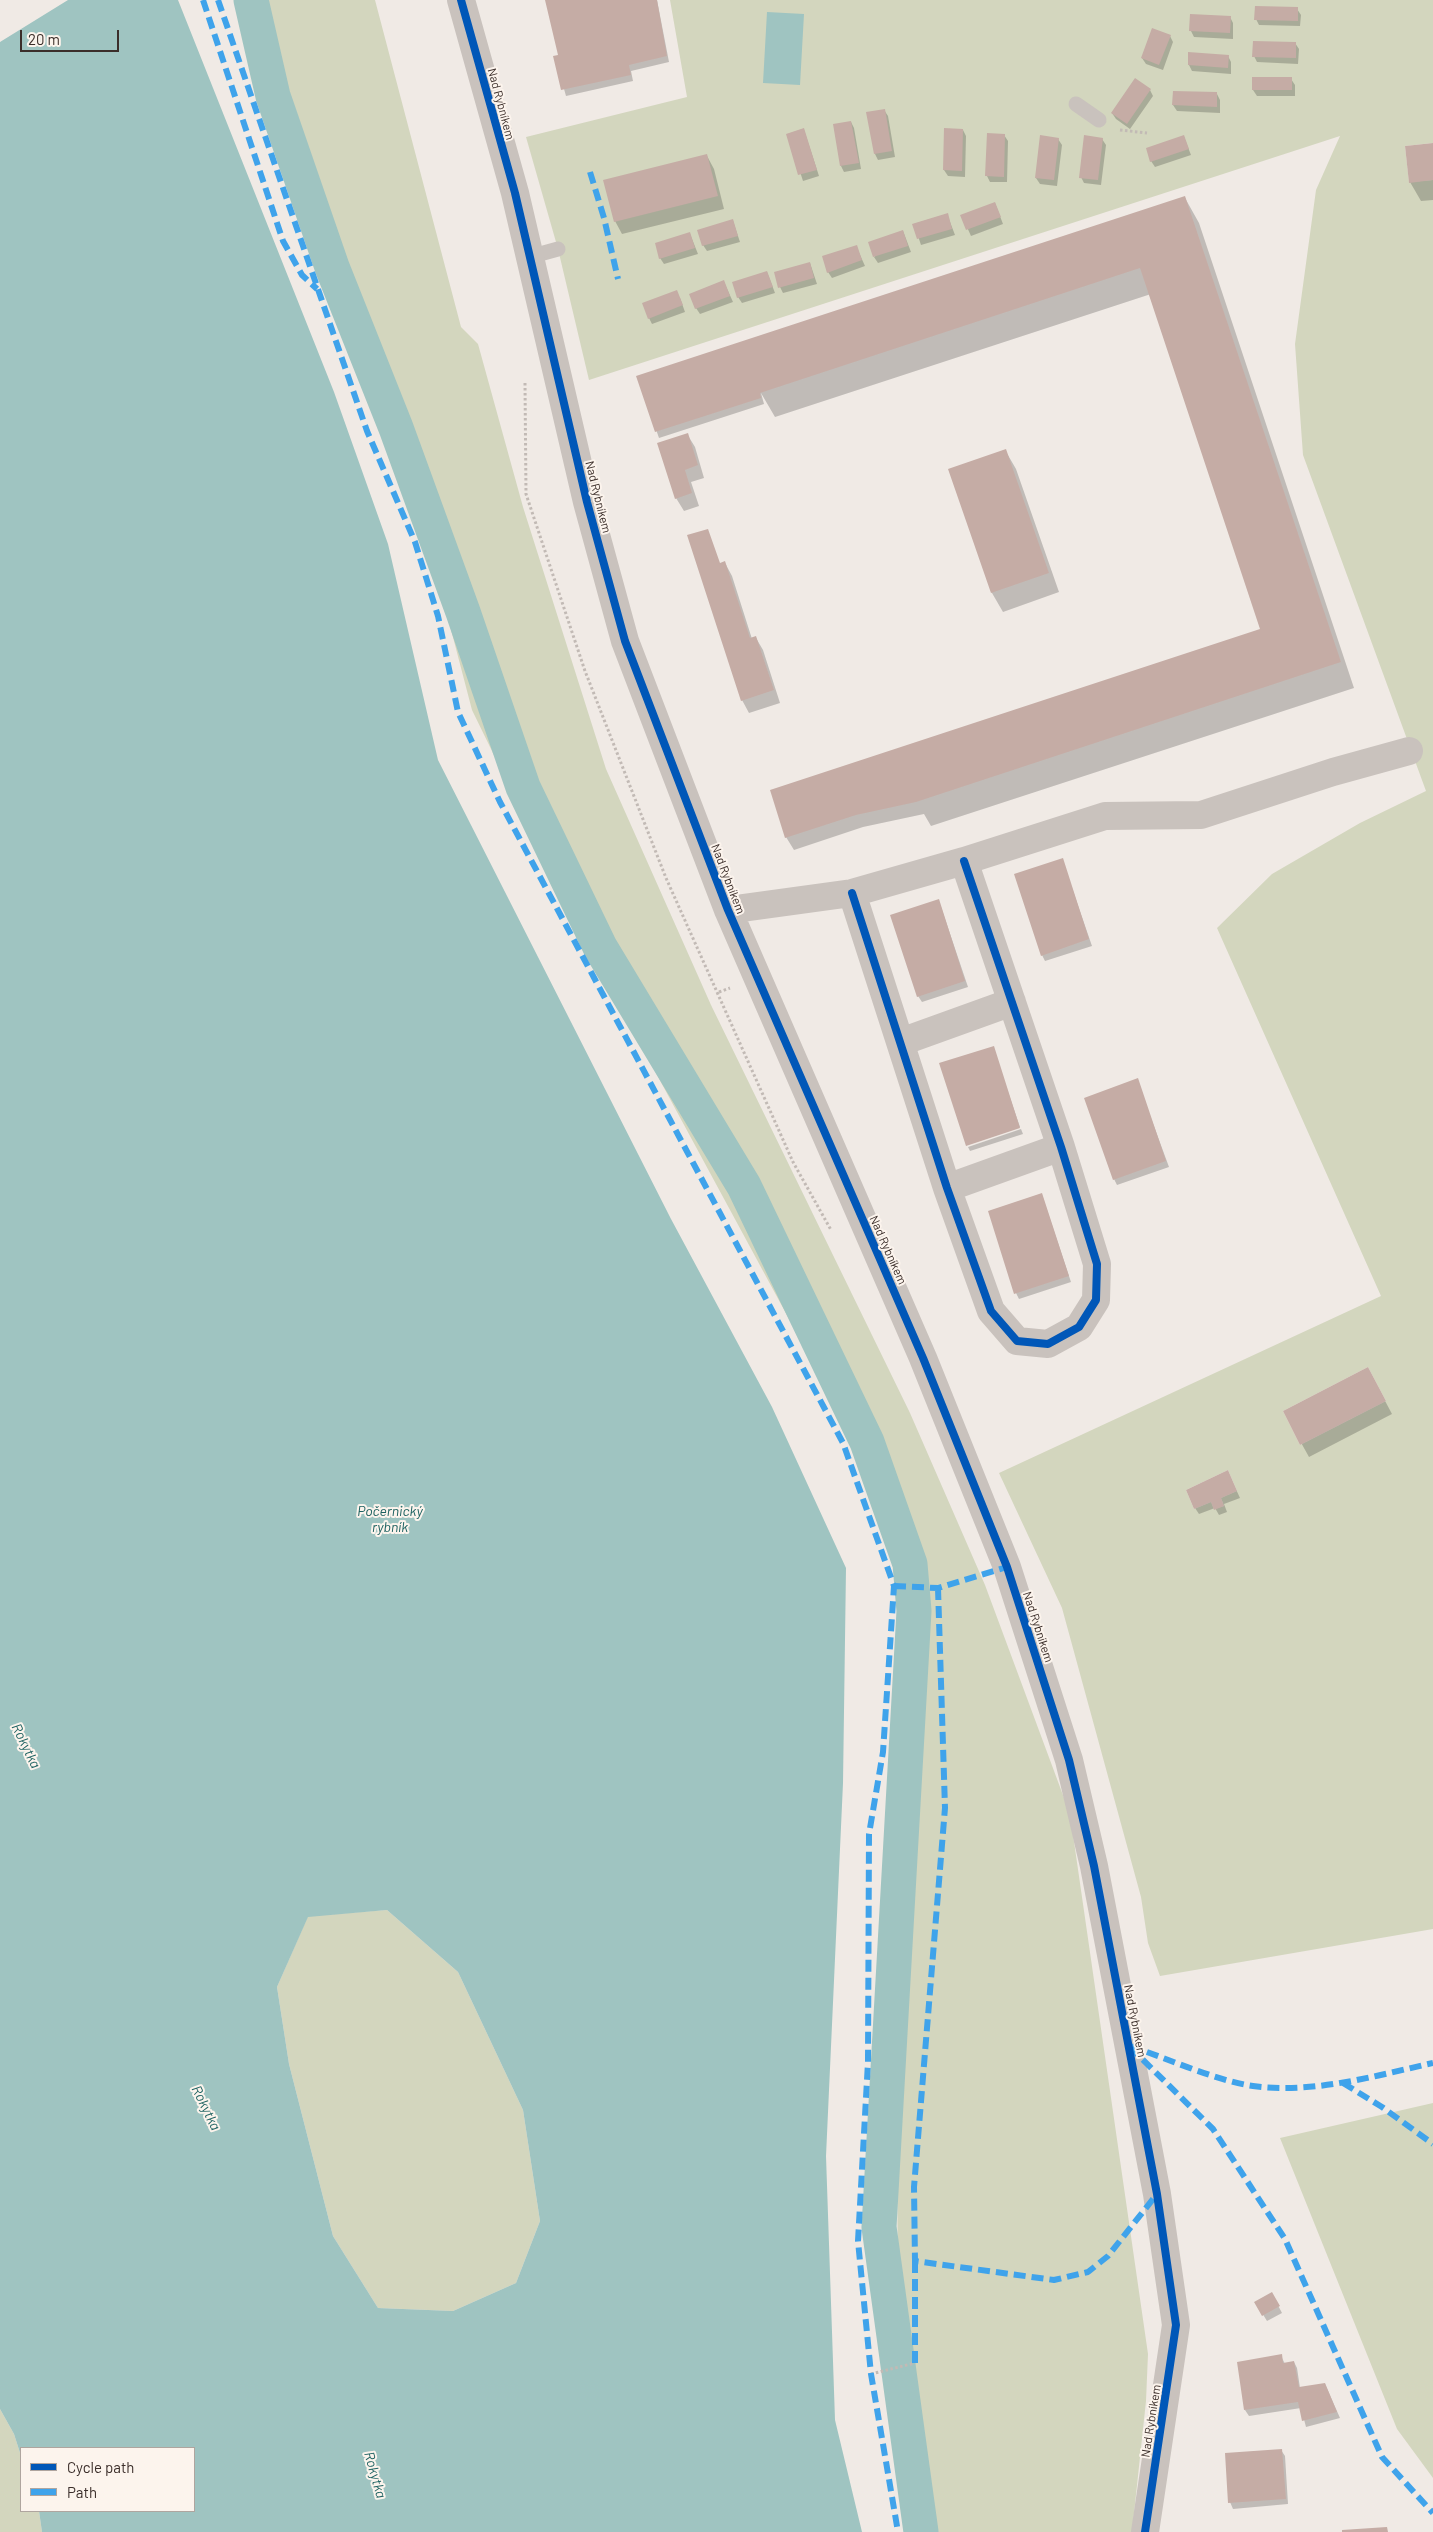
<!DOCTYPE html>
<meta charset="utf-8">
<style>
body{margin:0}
#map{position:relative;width:1433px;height:2532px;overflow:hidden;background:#f0eae5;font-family:Barlow,sans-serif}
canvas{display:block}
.legend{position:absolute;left:20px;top:2447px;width:175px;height:65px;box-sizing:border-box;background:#fcf4ed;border:1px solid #afa59f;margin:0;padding:6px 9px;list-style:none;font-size:15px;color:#3b2e2a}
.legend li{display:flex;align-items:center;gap:10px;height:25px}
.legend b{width:25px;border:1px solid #afa59f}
.scale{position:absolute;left:20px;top:30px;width:99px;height:22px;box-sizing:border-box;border:2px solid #3b2e2a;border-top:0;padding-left:6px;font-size:15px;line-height:18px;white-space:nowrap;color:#3b2e2a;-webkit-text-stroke:4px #fcf4ed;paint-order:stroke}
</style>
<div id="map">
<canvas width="1433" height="2532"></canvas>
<ul class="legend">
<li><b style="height:6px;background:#0057b8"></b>Cycle path</li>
<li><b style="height:6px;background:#3fa3eb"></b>Path</li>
</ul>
<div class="scale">20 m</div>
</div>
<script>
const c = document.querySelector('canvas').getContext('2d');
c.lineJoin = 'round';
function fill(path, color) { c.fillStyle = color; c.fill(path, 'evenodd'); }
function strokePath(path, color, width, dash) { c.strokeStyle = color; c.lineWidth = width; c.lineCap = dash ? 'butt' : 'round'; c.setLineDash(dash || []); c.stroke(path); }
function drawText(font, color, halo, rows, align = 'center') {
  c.font = font + ' Barlow,sans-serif'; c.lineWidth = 4; c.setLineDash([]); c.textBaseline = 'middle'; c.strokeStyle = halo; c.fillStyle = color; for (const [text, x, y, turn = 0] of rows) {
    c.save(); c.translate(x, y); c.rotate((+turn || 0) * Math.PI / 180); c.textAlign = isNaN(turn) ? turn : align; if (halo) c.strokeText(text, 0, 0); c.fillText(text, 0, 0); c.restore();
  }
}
const green = new Path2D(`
 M258,0H375L461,327L478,344L523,507L606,769L711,1005L910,1413L985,1585L1070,1814L1148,2354L1146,2401L1132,2532H936L903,2363L898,2316L896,1926L910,1675L903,1569L855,1441L584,940L472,710L379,354Z
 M670,0H1433V143L1405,146L1409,182L1433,180V1929L1160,1976L1148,1943L1141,1897L1062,1608L999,1473L1381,1296L1217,928L1272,874L1360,823L1426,791L1303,455L1295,344L1316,190L1340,136L589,380L558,249L526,137L687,97ZM1368,1367L1386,1401L1300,1445L1283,1411ZM1228,1470L1237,1491L1221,1498L1224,1506L1214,1509L1211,1502L1194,1509L1186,1490Z
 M387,1910L458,1972L523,2110L540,2221L516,2283L453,2311L378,2308L333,2236L289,2064L277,1987L308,1916Z
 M1433,2103V2478L1397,2429L1280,2138Z
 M0,2409L14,2434L21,2456V2511H39L42,2532H0Z`);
const water = new Path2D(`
 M68,0H178L334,392L388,544L438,760L671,1219L772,1407L846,1568L843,1783L826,2156L835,2420L862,2532H42L39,2511H194V2448H21V2456L14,2434L0,2409V42ZM387,1910L458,1972L523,2110L540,2221L516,2283L453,2311L378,2308L333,2236L289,2064L277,1987L308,1917Z
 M767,12L804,14L800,85L763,83Z`);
const shadow = new Path2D(`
 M546,0H657L669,62L631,71L633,81L566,96L555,57L559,56Z
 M1297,9L1301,15L1300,26L1259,25L1256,19Z
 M1230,17L1233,23V39L1194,37L1191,31Z
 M1170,36L1173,42L1163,70L1146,64L1142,58Z
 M1295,43L1299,49L1298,64L1257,62L1254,56Z
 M1228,56L1231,62V74L1192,71L1189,65Z
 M1291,79L1295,85V96H1257L1253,90Z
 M1150,90L1153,96L1130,129L1116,119L1112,113Z
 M1217,94L1220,100V113L1177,111L1173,105Z
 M884,110L888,116L895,157L878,160L875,154Z
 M851,122L854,128L861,169L844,172L841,166Z
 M804,130L819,176L803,181L788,135Z
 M963,130L966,136L965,177L948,176L944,170Z
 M1004,135L1008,141L1007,182H990L987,176Z
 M1184,137L1191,155L1155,167L1151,161Z
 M1058,139L1062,145L1057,186L1040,184L1036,178Z
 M1102,139L1106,145L1101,185L1084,183L1081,177Z
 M1433,145V200L1421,201L1410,182Z
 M707,156L714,169L724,209L622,234L615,221Z
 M1185,198L1199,223L1354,688L931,826L924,814L863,827L794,850L786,837L1261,630L1151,294L775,417L761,393L764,404L659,438L638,377Z
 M995,203L1003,224L971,236L962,216Z
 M947,214L955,235L921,245L914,224Z
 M733,221L740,242L707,251L703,245Z
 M903,231L911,252L878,263L874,257Z
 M690,234L698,254L664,264L660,258Z
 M856,246L865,266L832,278L828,272Z
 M810,263L817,284L783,293L780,287Z
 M767,272L775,293L742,303L738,297Z
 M724,282L733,302L700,314L696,308Z
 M680,298L685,312L652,324L649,318Z
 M687,434L695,447L704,478L691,482L699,506L684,511L676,498Z
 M1005,450L1016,469L1059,592L1003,612L992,593L949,470Z
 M725,563L732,576L752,639L756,638L763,650L780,703L749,713L742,700Z
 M1062,859L1092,946L1045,961L1042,955Z
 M941,907L968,987L922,1002L918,996Z
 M993,1048L1020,1127L967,1144Z
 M1137,1080L1169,1167L1117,1185L1114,1179Z
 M1021,1129L1023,1134L970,1151L968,1147Z
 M1042,1195L1071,1282L1019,1299L1016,1293Z
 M1375,1382L1392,1414L1309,1457L1284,1412Z
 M1228,1472L1240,1498L1224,1504L1227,1512L1219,1515L1215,1508L1199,1514L1195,1508Z
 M1272,2294L1282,2313L1267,2321L1256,2303Z
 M1281,2356L1285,2364L1294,2362L1297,2368L1300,2388L1325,2384L1340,2418L1306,2427L1301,2408L1249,2416L1245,2410Z
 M1281,2450L1285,2456L1288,2504L1233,2509L1230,2502Z`);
const canal = new Path2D(`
 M251,0L273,96L332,267L396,428L463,612L523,787L600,947L744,1186L867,1442L910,1564L914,1611L879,2227L921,2532`);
const building = new Path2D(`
 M545,0H657L667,56L629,65L631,75L561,90L553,56L558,55Z
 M1255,6L1298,7V21L1254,20Z
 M1190,14L1231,16L1230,33L1189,31Z
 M1152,28L1171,35L1159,65L1141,58Z
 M1253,41L1296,42V58L1252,57Z
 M1188,52L1229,55L1228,68L1188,65Z
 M1252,77H1292V90H1252Z
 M1135,78L1151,89L1127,124L1111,113Z
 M1173,91L1217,92V107L1172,105Z
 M885,109L892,151L874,154L866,112Z
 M851,121L859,163L840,166L833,124Z
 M804,128L817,170L798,175L786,134Z
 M944,128L963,129L962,171L943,170Z
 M987,133L1005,134L1004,177L985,176Z
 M1040,135L1059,138L1054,180L1035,178Z
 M1084,135L1103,138L1098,180L1079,178Z
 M1184,135L1189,149L1150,162L1146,148Z
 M1433,143V180L1409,183L1405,146Z
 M707,154L718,196L614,222L603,180Z
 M1185,196L1341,662L916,802L856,815L785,838L770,790L1260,629L1140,268L760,393L761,398L655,432L636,376Z
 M995,202L1001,217L966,230L960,215Z
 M948,213L952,229L917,239L912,224Z
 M733,219L738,236L702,246L697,230Z
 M903,230L908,246L873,257L868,242Z
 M690,232L695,248L659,259L655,243Z
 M857,245L862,260L827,273L822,256Z
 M810,262L814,278L778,288L774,272Z
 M767,271L773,287L737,298L732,282Z
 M724,280L730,296L695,309L689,294Z
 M677,290L683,305L648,319L642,303Z
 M688,433L698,465L685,470L692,493L675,499L657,443Z
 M1006,449L1049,573L991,593L948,469Z
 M708,529L720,563L725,561L750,638L756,636L774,690L741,701L687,535Z
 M1063,858L1089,939L1041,956L1014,874Z
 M939,899L965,981L917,997L890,915Z
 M994,1046L1020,1128L966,1146L939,1063Z
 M1138,1078L1166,1161L1113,1180L1084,1098Z
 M1042,1193L1069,1276L1014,1294L988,1211Z
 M1368,1367L1386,1401L1300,1445L1283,1411Z
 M1228,1470L1237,1491L1221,1498L1224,1506L1214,1510L1211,1502L1194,1509L1186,1490Z
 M1272,2292L1280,2306L1262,2316L1254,2302Z
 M1282,2354L1283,2363L1294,2361L1299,2387L1325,2383L1337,2412L1302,2421L1298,2402L1244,2410L1237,2362Z
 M1282,2449L1286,2499L1228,2503L1225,2453Z
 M1387,2527L1388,2532H1342V2530Z`);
const path = new Path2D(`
 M1120,130L1147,133
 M525,383L526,494L585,671L666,878L793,1162L831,1230
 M719,992L730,988
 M871,2374L915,2363`);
const service = new Path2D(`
 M1076,104L1099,120
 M529,257L558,249`);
const minor = new Path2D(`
 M461,0L515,193L587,502L625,641L728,910L923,1358L1007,1567L1069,1760L1094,1866L1157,2194L1176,2325L1145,2532
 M852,893L947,1188L991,1311L1017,1341L1048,1344L1079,1327L1096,1300L1097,1264L1061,1147L964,861
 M728,910L852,893L964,861L1105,816L1201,815L1333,772L1409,751
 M901,1042L1012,1002
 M947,1188L1061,1147`);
const quiet = new Path2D(`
 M203,0L283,241L302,275L317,289
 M218,0L367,431L415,542L438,616L458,712L500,802L843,1443L894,1586L883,1752L869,1834L868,2062L858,2241L871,2374L898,2532
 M590,172L604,218L618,279
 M894,1586L938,1588L1007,1567
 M938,1588L945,1808L914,2187L915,2261L1054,2280L1088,2272L1108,2256L1157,2194
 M1130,2046C1166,2058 1217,2081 1253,2086C1314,2094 1374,2076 1433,2063
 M1130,2047L1213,2129L1285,2239L1382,2457L1433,2513
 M1343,2083L1382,2107L1433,2144
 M915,2363V2261`);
const cycleway = new Path2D(`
 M461,0L515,193L587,502L625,641L728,910L923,1358L1007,1567L1069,1760L1094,1866L1157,2194L1176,2325L1145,2532
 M852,893L947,1188L991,1311L1017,1341L1048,1344L1079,1327L1096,1300L1097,1264L1061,1147L964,861`);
const streetNames = [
 ["Nad Rybníkem",501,104,75],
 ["Nad Rybníkem",598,497,76],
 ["Nad Rybníkem",728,879,69],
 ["Nad Rybníkem",888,1250,66],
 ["Nad Rybníkem",1038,1627,72],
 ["Nad Rybníkem",1135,2021,79],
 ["Nad Rybníkem",1151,2421,-81]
];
const waterNames = [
 ["Počernický",390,1511],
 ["rybník",390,1527],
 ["Rokytka",26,1746,64],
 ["Rokytka",206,2108,64],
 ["Rokytka",375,2475,74]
];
fill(green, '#d3d6be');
fill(water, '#9fc4c1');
fill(shadow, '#0003');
strokePath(canal, '#9fc4c1', 35);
fill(building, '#c5aca5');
strokePath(path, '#c2bab5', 3, [2.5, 2.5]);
strokePath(service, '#c9c2bd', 15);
strokePath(minor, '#c9c2bd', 28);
strokePath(quiet, '#3fa3eb', 6, [12, 6]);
strokePath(cycleway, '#0057b8', 8);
drawText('12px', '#3b2e2a', '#fcf4ed', streetNames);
drawText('italic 14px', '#1c6160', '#fcf4ed', waterNames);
</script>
